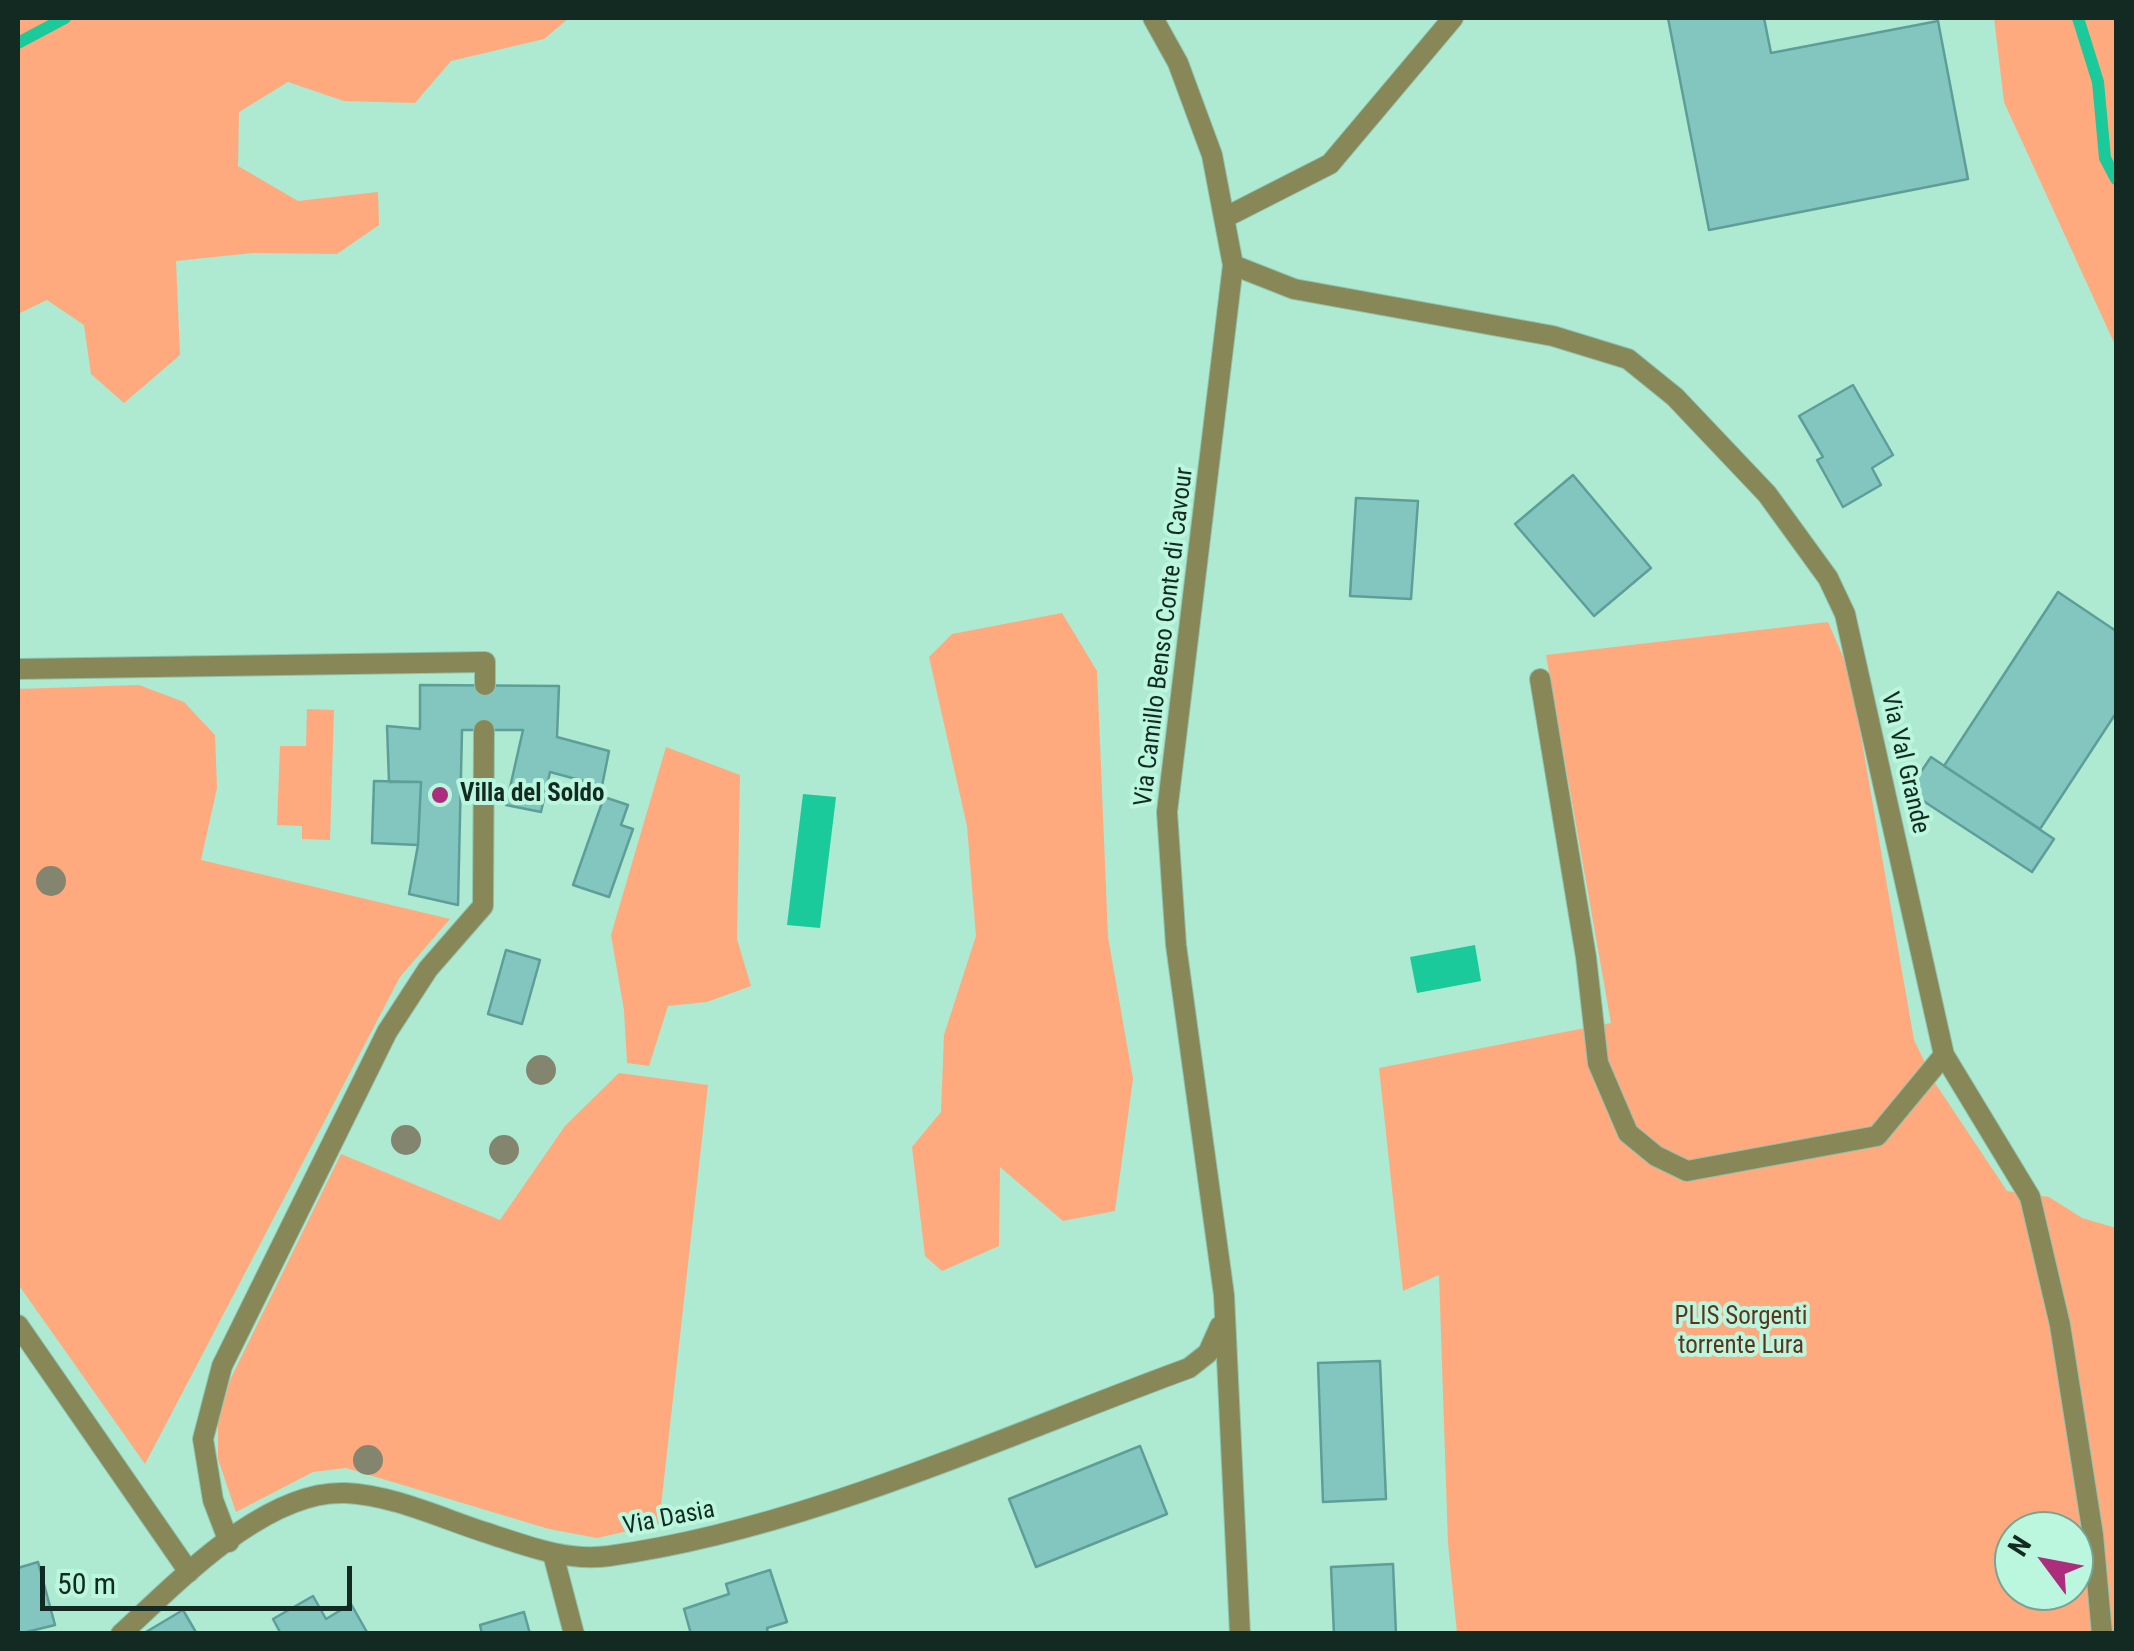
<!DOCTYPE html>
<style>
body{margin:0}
#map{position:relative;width:2134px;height:1651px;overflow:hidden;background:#aee9d1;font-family:"Roboto Condensed",sans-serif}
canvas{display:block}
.frame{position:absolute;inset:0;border:20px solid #132a22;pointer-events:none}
.north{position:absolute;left:1994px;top:1511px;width:100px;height:100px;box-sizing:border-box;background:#bbf6de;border:2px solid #78a493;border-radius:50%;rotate:302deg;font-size:28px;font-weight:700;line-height:40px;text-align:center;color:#132a22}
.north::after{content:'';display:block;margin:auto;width:35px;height:45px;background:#ac2d7b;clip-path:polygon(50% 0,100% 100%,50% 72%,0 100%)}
.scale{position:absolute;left:40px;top:1566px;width:312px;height:45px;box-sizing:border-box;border:5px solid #132a22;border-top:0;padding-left:12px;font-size:30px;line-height:35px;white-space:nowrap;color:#132a22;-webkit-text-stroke:8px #bbf6de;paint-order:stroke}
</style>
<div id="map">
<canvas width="2134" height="1651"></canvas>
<div class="frame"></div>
<div class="north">N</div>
<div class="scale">50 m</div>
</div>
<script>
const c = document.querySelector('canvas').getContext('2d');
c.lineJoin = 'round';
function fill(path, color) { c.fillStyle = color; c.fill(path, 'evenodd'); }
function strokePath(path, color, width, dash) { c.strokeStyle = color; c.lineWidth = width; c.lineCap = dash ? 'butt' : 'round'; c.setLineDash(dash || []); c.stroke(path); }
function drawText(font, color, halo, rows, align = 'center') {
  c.font = font + ' "Roboto Condensed",sans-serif'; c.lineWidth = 8; c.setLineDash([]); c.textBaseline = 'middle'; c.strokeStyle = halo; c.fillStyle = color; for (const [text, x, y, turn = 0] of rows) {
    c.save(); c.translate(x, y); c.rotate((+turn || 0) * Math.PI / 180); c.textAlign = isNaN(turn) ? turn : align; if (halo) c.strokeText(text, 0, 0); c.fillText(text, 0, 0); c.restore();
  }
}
const green = new Path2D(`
 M18,18H569L544,39L451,61L415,103L344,101L288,82L239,112L238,166L298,201L378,192L379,225L337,254L253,253L176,261L180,355L124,403L91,374L84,325L47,300L18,314Z
 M1994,18H2116V347L2004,102Z
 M1062,613L1097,671L1108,937L1133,1079L1115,1211L1063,1221L1000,1167L999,1246L942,1271L925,1256L912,1147L941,1112L944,1035L976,936L967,826L929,657L952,634Z
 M1828,622L1850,673L1914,1040L1935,1083L2007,1191L2049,1197L2082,1218L2116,1228V1633H1457L1448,1543L1439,1275L1403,1291L1379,1068L1611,1023L1546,655ZM2014,1531H2074V1591H2014Z
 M139,685L184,702L215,735L217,788L201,860L450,919L400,977L145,1464L18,1284V689Z
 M307,709L334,710L330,840L302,839V826L277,825L280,746H306Z
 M666,747L740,775L737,939L751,986L707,1002L668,1006L649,1066L627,1063L624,1010L611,935Z
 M619,1073L708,1085L659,1524L597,1538L549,1529L346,1468L313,1472L236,1512L218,1459V1423L230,1380L341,1154L500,1220L565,1126Z`);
const water = new Path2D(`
 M803,794L836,797L820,928L787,925Z
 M1475,945L1481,981L1417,993L1410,957Z`);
const stream = new Path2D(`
 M2078,18L2098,82L2105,158L2116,179
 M18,43L65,18`);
const building = new Path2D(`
 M1668,18H1764L1771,53L1938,21L1968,179L1709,230Z
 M1853,385L1893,455L1872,468L1881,485L1843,507L1817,460L1823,457L1799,416Z
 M1573,475L1651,568L1594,616L1515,524Z
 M1356,498L1418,501L1411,599L1350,596Z
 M2058,592L2116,631V713L2040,829L1944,766Z
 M420,685L559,686L557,737L609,751L602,786L550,772L541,812L506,805L523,730H462L458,905L409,894L418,845L421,782H389L387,726L420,729Z
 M1931,757L2054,839L2032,872L1908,791Z
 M374,781L421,782L418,845L372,843Z
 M604,797L628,805L621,825L633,829L609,897L573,885Z
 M506,950L540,960L522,1024L488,1014Z
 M1380,1361L1386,1499L1323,1502L1318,1363Z
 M1140,1446L1167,1514L1036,1567L1009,1499Z
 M38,1562L55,1625L18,1634V1568Z
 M1393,1564L1396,1634H1334L1331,1567Z
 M770,1570L787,1622L767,1628L768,1634H691L684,1609L729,1594L726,1584Z
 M313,1596L326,1619L351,1604L368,1634H281L273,1619Z
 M183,1610L197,1634H147L146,1632Z
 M524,1612L530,1634H482L480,1625Z`);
const lane = new Path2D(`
 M18,669L485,662V685
 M1540,679L1586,957L1598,1063L1628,1133L1656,1156L1687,1171L1877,1136L1944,1055
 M18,1325L189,1572
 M229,1542L213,1500L203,1439L222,1366L387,1032L428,969L483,906L484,730`);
const street = new Path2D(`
 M1153,18L1178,63L1212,155L1233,265L1167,812L1176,945L1224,1295L1240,1634
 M1224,218L1330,164L1453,18
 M1233,265L1294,289L1553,336L1628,359L1675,397L1767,494L1828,578L1845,614L1944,1055L2030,1197L2060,1325L2093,1535L2102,1634
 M553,1554L574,1634
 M121,1634C177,1583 265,1489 346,1493C392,1495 441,1518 484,1532C525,1545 565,1562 609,1556C805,1529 1003,1436 1189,1368L1208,1353L1220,1326`);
const trees = [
 [51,881],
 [541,1070],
 [406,1140],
 [504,1150],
 [368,1460]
];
const markers = [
 [440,795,10,"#ac2d7b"]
];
const streetNames = [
 ["Via Camillo Benso Conte di Cavour",1165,637,-83],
 ["Via Val Grande",1904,763,77],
 ["Via Dasia",669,1519,-11]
];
const poiNames = [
 ["Villa del Soldo",460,795]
];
const parkNames = [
 ["PLIS Sorgenti",1741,1318],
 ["torrente Lura",1741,1347]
];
fill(green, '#ffa97e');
fill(water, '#1aca9a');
strokePath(stream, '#1aca9a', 12);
fill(building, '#83c6bf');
strokePath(building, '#5d9f98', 2.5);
strokePath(lane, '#8fc3ae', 22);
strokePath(street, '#8fc3ae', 22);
strokePath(lane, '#888758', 20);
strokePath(street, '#888758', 20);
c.fillStyle = '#83856e';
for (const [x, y] of trees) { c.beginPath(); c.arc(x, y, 15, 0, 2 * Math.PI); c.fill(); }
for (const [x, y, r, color] of markers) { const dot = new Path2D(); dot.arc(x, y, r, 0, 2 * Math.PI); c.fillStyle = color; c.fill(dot); strokePath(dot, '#bbf6de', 4); }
drawText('25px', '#132a22', '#bbf6de', streetNames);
drawText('bold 25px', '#132a22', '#bbf6de', poiNames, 'left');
drawText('25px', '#5f341d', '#bbf6de', parkNames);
</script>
